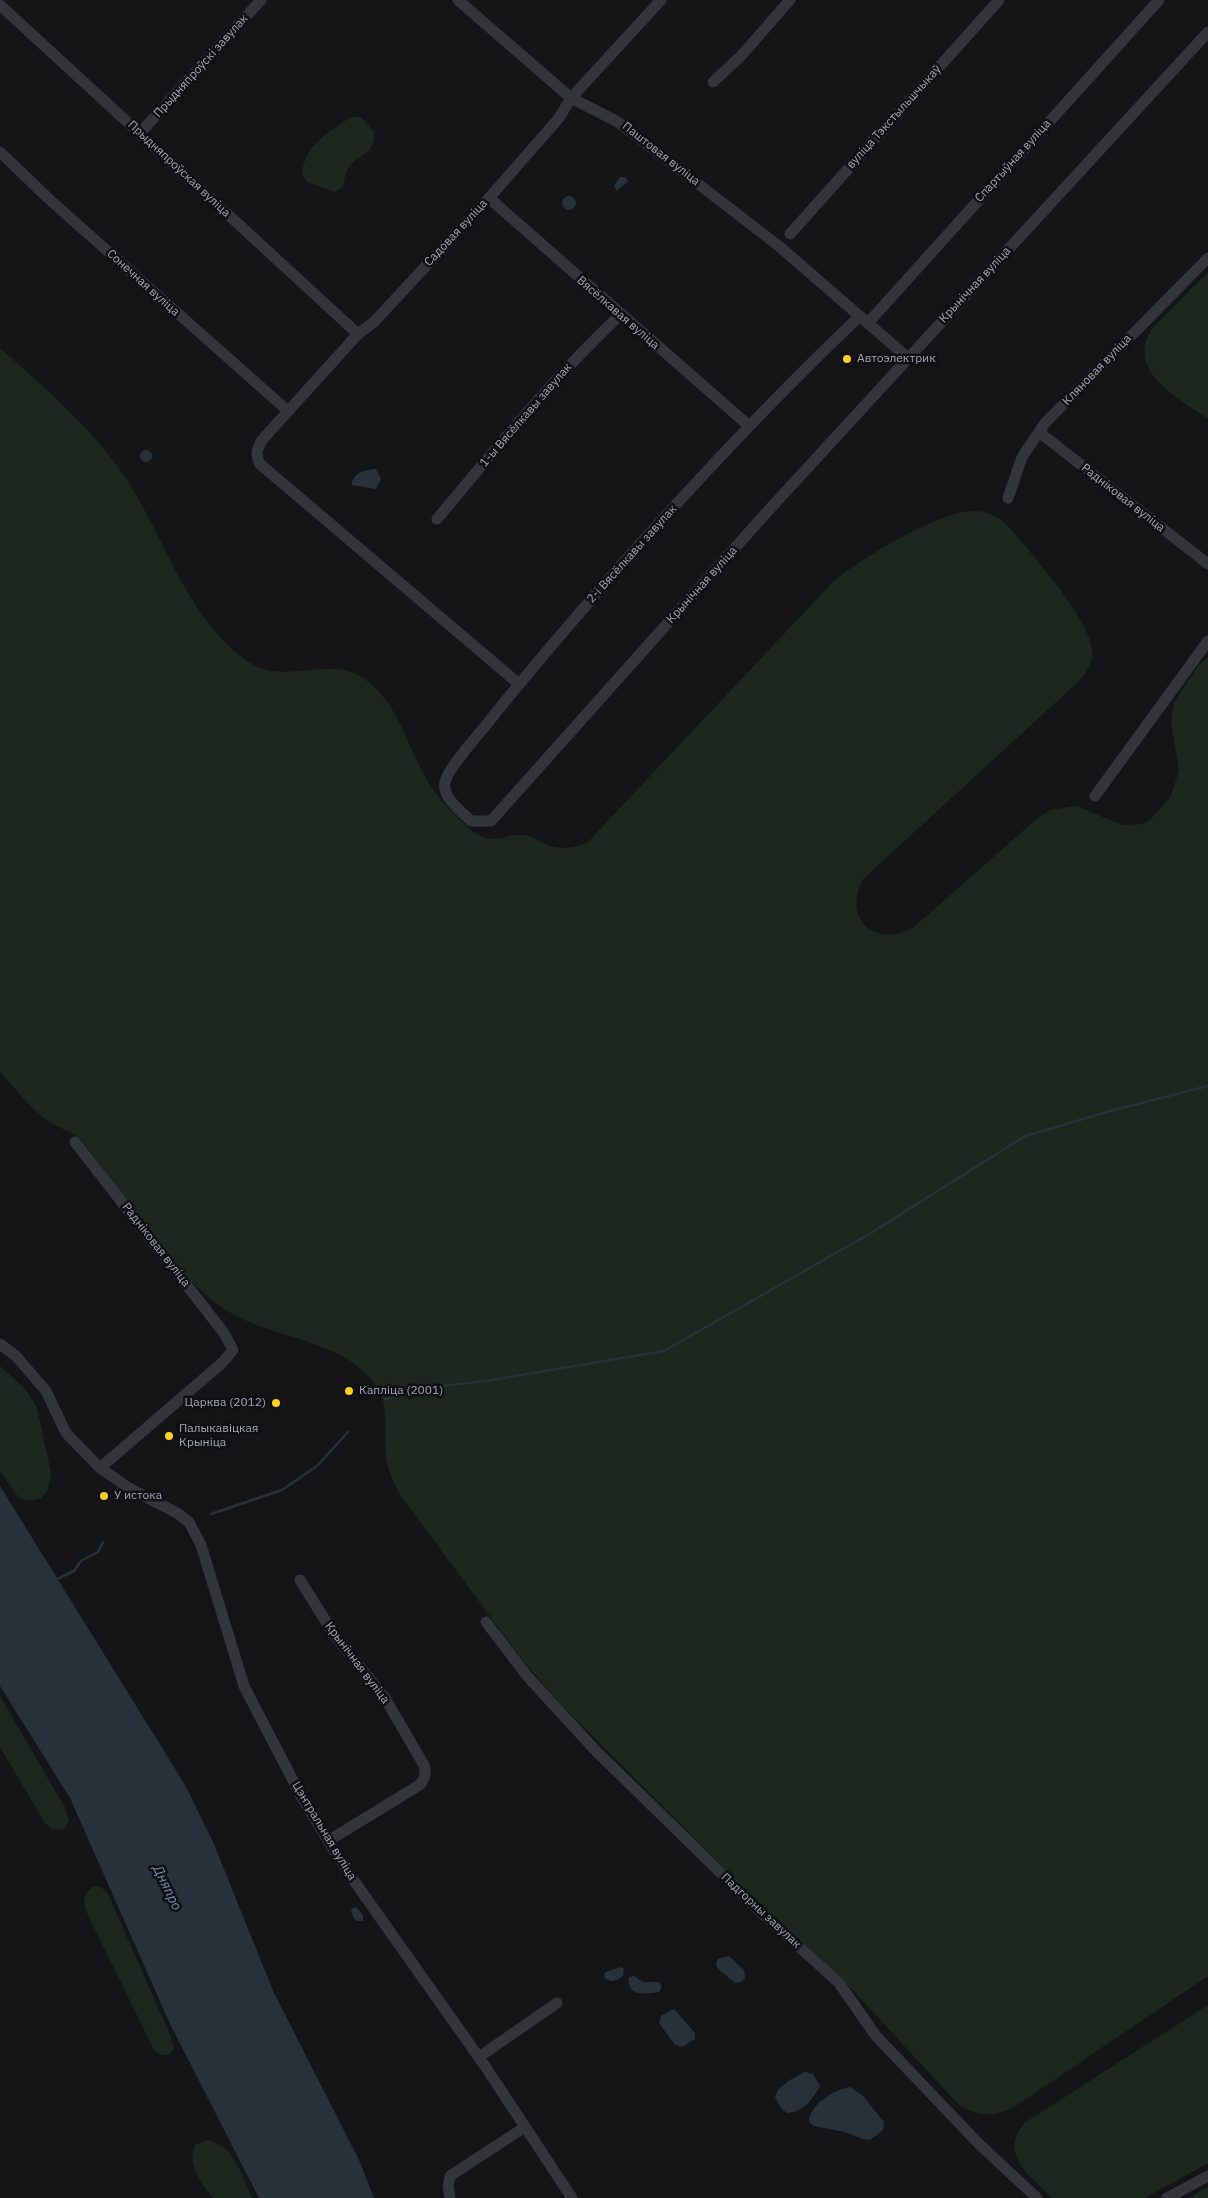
<!DOCTYPE html>
<meta charset="utf-8">
<style>
body{margin:0}
canvas{display:block;background:#141416}
</style>
<canvas width="1208" height="2198"></canvas>
<script>
const c = document.querySelector('canvas').getContext('2d');
c.lineJoin = 'round';
function fill(path, color) { c.fillStyle = color; c.fill(path, 'evenodd'); }
function strokePath(path, color, width, dash) { c.strokeStyle = color; c.lineWidth = width; c.lineCap = dash ? 'butt' : 'round'; c.setLineDash(dash || []); c.stroke(path); }
function drawText(font, color, halo, rows, align = 'center') {
  c.font = font + ' "IBM Plex Sans",sans-serif'; c.lineWidth = 5; c.setLineDash([]); c.textBaseline = 'middle'; c.strokeStyle = halo; c.fillStyle = color; for (const [text, x, y, turn = 0] of rows) {
    c.save(); c.translate(x, y); c.rotate((+turn || 0) * Math.PI / 180); c.textAlign = isNaN(turn) ? turn : align; if (halo) c.strokeText(text, 0, 0); c.fillText(text, 0, 0); c.restore();
  }
}
const green = new Path2D(`
 M351,117H361L374,132C374,158 359,152 348,168C345,173 344,182 343,187L334,192L308,182L302,175C303,146 330,131 351,117Z
 M1208,272V419C1179,398 1125,372 1152,329Z
 M0,348C40,384 83,420 115,463C162,525 180,610 244,659C285,690 331,651 367,681C398,705 405,740 423,773C432,791 445,805 459,819C467,827 475,835 486,838C499,841 511,833 524,835C531,836 536,840 543,843C558,850 572,849 587,843L833,582C858,560 942,509 975,511C989,511 999,518 1009,527C1031,554 1089,617 1092,650C1093,662 1087,672 1079,681L863,879C842,919 875,949 914,927L1039,817L1051,810L1076,806L1122,825L1143,824L1151,819L1170,798L1179,771L1171,721L1174,702L1198,666L1208,657V1976L1014,2107C994,2117 977,2117 958,2104L850,1987L744,1888L561,1704L524,1662L401,1496C395,1485 389,1474 387,1461C382,1435 392,1407 375,1384C345,1341 273,1338 231,1313C180,1283 142,1219 106,1173C98,1162 90,1149 81,1140C72,1131 58,1128 48,1121C30,1108 15,1088 0,1072Z
 M0,1366L26,1390L37,1408L51,1473L48,1489L41,1498L29,1501L19,1498L0,1471Z
 M0,1696L64,1806L69,1820L64,1830L52,1829L45,1823L0,1747Z
 M95,1886L102,1888L108,1894L171,2037L174,2047L171,2053C164,2057 160,2055 154,2050L87,1913C83,1902 83,1891 95,1886Z
 M1208,2005V2163L1145,2198H1052C1031,2176 996,2152 1026,2122Z
 M208,2140C234,2146 242,2175 252,2198H213C201,2182 187,2165 195,2145Z
 M1208,2187V2198H1189Z`);
const water = new Path2D(`
 M620,177H625L628,181L617,191L614,186Z
 M562 203a7 7 0 1 1 14 0a7 7 0 1 1-14 0Z
 M140 456a6 6 0 1 1 12 0a6 6 0 1 1-12 0Z
 M376,469L381,479L376,489L352,485C352,472 366,470 376,469Z
 M0,1486L185,1785L213,1842L274,1993L359,2160L374,2198H259L171,2026L70,1798L0,1686Z
 M356,1907L363,1915V1921H357L353,1917L351,1909Z
 M729,1956L744,1970L745,1978L741,1982L735,1983L718,1969L716,1965L718,1959Z
 M620,1967L624,1969L623,1976C616,1981 611,1983 604,1977L605,1972Z
 M634,1976L643,1982H659L662,1986L659,1992C646,1994 626,1997 629,1977Z
 M674,2009L695,2033V2039L682,2047L675,2045L659,2023L661,2016Z
 M805,2072L813,2074L820,2086C813,2099 802,2113 787,2113L781,2108L775,2097L778,2090L790,2080Z
 M850,2087L863,2096L884,2122L883,2130L870,2140L863,2139L844,2132L814,2126L809,2122C809,2105 835,2089 850,2087Z`);
const stream = new Path2D(`
 M385,1399L442,1386L486,1381L664,1351L871,1233L1025,1136L1114,1110L1208,1086
 M211,1514L282,1490L317,1466L348,1432
 M55,1580L74,1571L81,1561L98,1552L103,1542`);
const minor = new Path2D(`
 M458,0L571,98L618,122L780,247L908,358
 M0,5L358,334
 M713,82L741,56L790,0
 M140,133L261,0
 M0,152L50,200L288,411
 M489,198L748,425
 M790,234L999,0
 M860,316C777,394 700,477 624,562C580,612 536,663 494,715C484,729 448,767 445,782C441,797 462,812 471,821H491L767,512L1208,32
 M868,323L1159,0
 M1039,432L1208,564
 M1008,498L1022,457L1045,423L1208,258
 M437,519C496,449 553,378 620,315
 M519,684L260,464C255,454 257,449 262,440L358,334L374,322L489,198L559,118L571,98L661,0
 M1095,796L1208,641
 M75,1142L224,1333L233,1350L222,1363L100,1468
 M0,1344L16,1356L46,1391L66,1433L100,1468L129,1488L177,1513L189,1522L201,1545L244,1686L301,1796L345,1868L485,2066L572,2198
 M300,1580L335,1636L385,1698L425,1767V1776L421,1784L328,1841
 M486,1622L528,1677L596,1751L765,1916L839,1983L876,2036L978,2143L1037,2198
 M479,2057L557,2003
 M450,2198L448,2186L450,2176L525,2127
 M1167,2198L1208,2176`);
const markers = [
 [847,359,5,"#ffd023"],
 [349,1391,5,"#ffd023"],
 [276,1403,5,"#ffd023"],
 [169,1436,5,"#ffd023"],
 [104,1496,5,"#ffd023"]
];
const streetNames = [
 ["Прыдняпроўскі завулак",201,66,-48],
 ["вуліца Тэкстыльшчыкаў",894,117,-48],
 ["Паштовая вуліца",661,154,38],
 ["Спартыўная вуліца",1013,161,-48],
 ["Прыдняпроўская вуліца",179,169,43],
 ["Садовая вуліца",456,233,-47],
 ["Сонечная вуліца",143,283,42],
 ["Крынічная вуліца",975,285,-47],
 ["Вясёлкавая вуліца",618,313,41],
 ["Кляновая вуліца",1097,370,-46],
 ["1-ы Вясёлкавы завулак",526,415,-49],
 ["Радніковая вуліца",1123,498,38],
 ["2-і Вясёлкавы завулак",632,554,-48],
 ["Крынічная вуліца",702,585,-48],
 ["Радніковая вуліца",156,1245,52],
 ["Крынічная вуліца",357,1663,53],
 ["Цэнтральная вуліца",324,1831,59],
 ["Падгорны завулак",761,1911,43]
];
const poiNames = [
 ["Автоэлектрик",857,359],
 ["Капліца (2001)",359,1391],
 ["Царква (2012)",266,1403,"right"],
 ["Палыкавіцкая",179,1429],
 ["Крыніца",179,1443],
 ["У истока",114,1496]
];
const waterNames = [
 ["Дняпро",167,1888,64]
];
fill(green, '#1e2620');
fill(water, '#29313b');
strokePath(stream, '#29313b', 2.5);
strokePath(minor, '#35353c', 11);
for (const [x, y, r, color] of markers) { const dot = new Path2D(); dot.arc(x, y, r, 0, 2 * Math.PI); c.fillStyle = color; c.fill(dot); strokePath(dot, '#0f0f11', 2); }
drawText('12px', '#a4a8b8', '#0f0f11', streetNames);
drawText('12px', '#a4a8b8', '#0f0f11', poiNames, 'left');
drawText('italic 14px', '#7791b7', '#0f0f11', waterNames);
</script>
